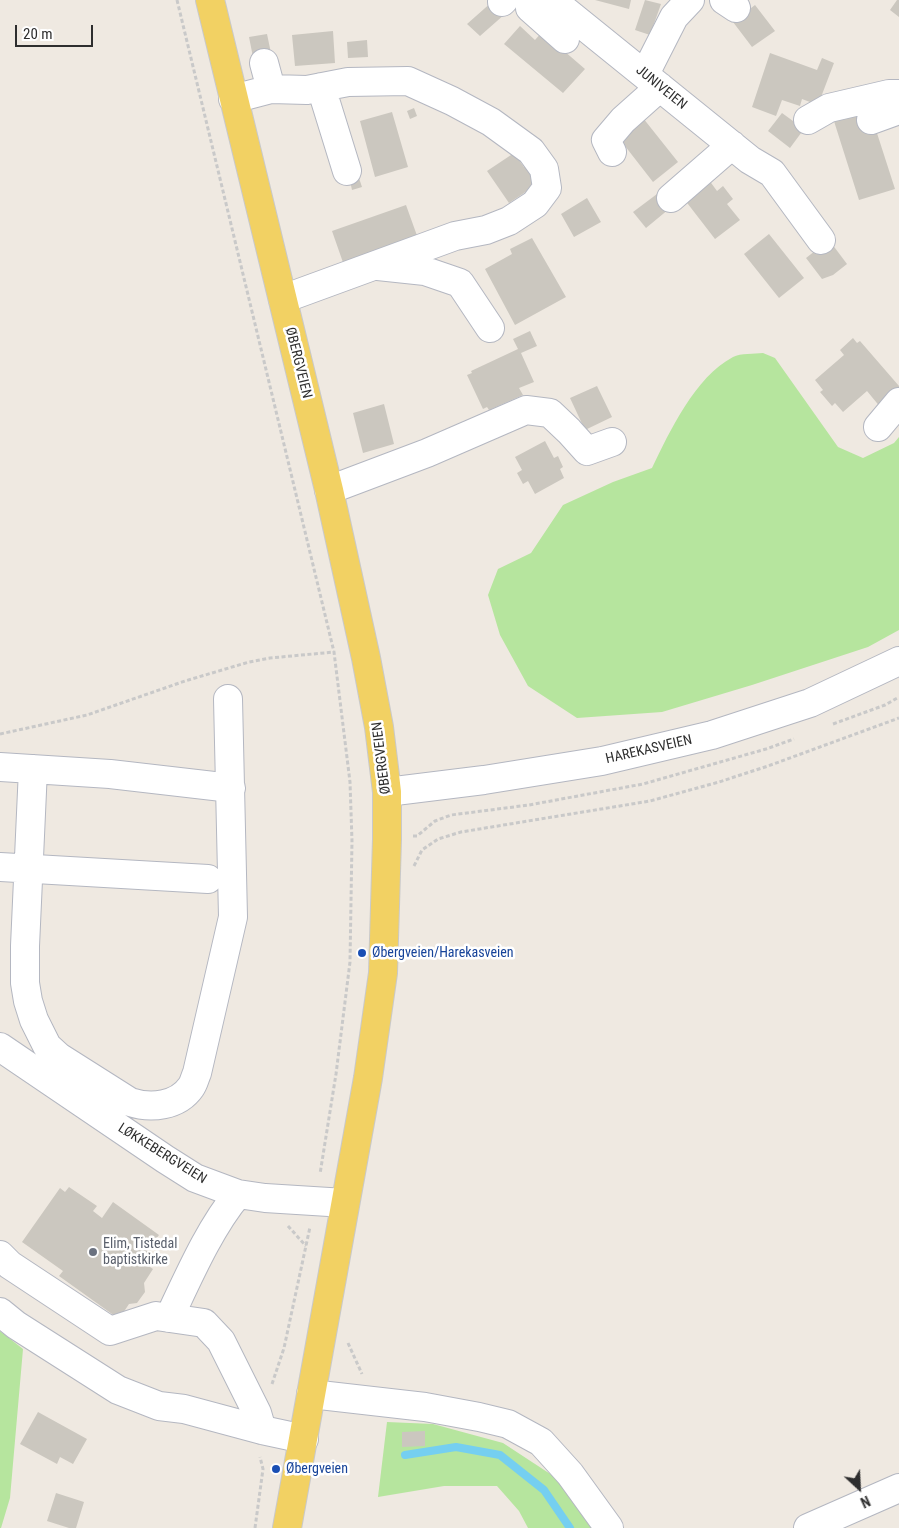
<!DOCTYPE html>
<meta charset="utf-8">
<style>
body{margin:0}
#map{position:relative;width:899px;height:1528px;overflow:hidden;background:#efe9e1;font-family:"Roboto Condensed",sans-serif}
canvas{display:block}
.north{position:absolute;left:834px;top:1463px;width:50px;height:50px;-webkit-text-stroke:4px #fff;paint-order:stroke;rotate:155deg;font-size:14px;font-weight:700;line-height:20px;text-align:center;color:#2e2e2e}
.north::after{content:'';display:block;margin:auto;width:18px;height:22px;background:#2e2e2e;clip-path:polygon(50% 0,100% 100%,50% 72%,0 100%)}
.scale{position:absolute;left:15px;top:25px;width:78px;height:22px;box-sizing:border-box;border:2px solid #2e2e2e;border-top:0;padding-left:6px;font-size:15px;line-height:18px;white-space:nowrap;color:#2e2e2e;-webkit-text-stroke:4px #fff;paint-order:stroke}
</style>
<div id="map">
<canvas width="899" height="1528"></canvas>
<div class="north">N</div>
<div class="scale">20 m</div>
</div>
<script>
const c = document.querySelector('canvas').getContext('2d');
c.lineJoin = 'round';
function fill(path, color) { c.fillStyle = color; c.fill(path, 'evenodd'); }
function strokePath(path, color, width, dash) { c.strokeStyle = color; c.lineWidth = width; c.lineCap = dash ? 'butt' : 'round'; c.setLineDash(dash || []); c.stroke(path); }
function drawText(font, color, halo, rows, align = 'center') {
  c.font = font + ' "Roboto Condensed",sans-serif'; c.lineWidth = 5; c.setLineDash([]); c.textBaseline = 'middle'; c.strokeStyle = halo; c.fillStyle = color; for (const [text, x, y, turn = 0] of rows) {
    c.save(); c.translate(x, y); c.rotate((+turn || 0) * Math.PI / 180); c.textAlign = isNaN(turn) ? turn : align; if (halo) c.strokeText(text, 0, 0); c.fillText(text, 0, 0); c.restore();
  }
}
const green = new Path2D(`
 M763,353L775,358L838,447L863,458L894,443L899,437V630L868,647L752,685L662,712L577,718L528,686L500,635L488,595L498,569L531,553L563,505L613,482L652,468C670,431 695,377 733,357C741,353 754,354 763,353Z
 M0,1331L23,1349L10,1498L1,1528H0Z
 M387,1422L433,1424L503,1443L564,1483L595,1528H528L519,1511L497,1486H444L378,1497Z`);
const stream = new Path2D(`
 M405,1455L456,1447L500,1455L544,1490L570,1528`);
const building = new Path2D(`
 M595,0H631L629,9Z
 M645,0L661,4L650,35L635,30Z
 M897,0H899V17L890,10Z
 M493,1L505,14L480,36L467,24Z
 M755,5L775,31L752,47L733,22Z
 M520,26L535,40L542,32L585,69L563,93L504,44Z
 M333,31L335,63L295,66L292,35Z
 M267,34L272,58L254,62L249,37Z
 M367,40L368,57L348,58L347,42Z
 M770,53L817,70L822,58L834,63L818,105L802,99L800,106L782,100L776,116L752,107Z
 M414,108L417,116L410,119L407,111Z
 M862,109L875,127L895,189L859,200L833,118Z
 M392,112L408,167L375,177L360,121Z
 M782,113L804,129L790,148L768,131Z
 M643,118L678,162L653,182L618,137Z
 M514,153L524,167L526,166L532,174L530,176L536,185L509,203L487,171Z
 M706,176L717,191L723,186L733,199L727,204L740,220L715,239L681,195Z
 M359,178L362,187L352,190L350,181Z
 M657,194L669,209L646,228L633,212Z
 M587,198L601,222L574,237L561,214Z
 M406,205L420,244L346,271L332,231Z
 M769,234L804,278L779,298L744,254Z
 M532,238L566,297L515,325L485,269L512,254L510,249Z
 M829,240L847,264L833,275L822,279L806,258Z
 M530,331L537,346L521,353L534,382L519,388L523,395L489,410L487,407L483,409L467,375L472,373L471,371L518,349L513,339Z
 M853,338L857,343L860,341L899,386V392L881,408L867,391L843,412L835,403L832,406L820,392L823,390L815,380L844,355L840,350Z
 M597,386L612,417L585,430L570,398Z
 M384,404L394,444L363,453L353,413Z
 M545,441L554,458L558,456L563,467L560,469L564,478L535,494L528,481L523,484L517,473L522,470L515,457Z
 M69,1187L97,1206L93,1211L102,1218L113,1202L159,1235L147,1251L151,1253L144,1263L153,1269L144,1283L145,1292L137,1303L129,1304L119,1319L59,1276L63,1271L22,1242L60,1188L65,1192Z
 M38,1412L87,1439L73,1464L60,1457L57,1464L20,1444Z
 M425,1431V1446L402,1447V1432Z
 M56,1493L84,1502L76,1528H69L47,1521Z`);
const path = new Path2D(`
 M177,0L334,652L350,782L352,841L350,962L336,1074L320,1174
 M833,724L885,705L899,697
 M0,734L87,715L185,681L249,662L270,658L334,652
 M413,836H417L435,821L451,815L529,805L643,784L766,749L794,739
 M414,866L422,850L438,839L461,832L650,801L719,782L768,766L899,718
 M288,1226L306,1246
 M348,1343L362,1374
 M272,1384L284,1348L310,1227
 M255,1528L263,1469L260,1457`);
const minor = new Path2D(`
 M531,0L530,8L565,39
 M552,0L750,160L772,173L821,240
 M724,0L736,8
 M502,2L504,0
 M264,63L271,89
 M645,74L674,17L690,0
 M321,87L347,171
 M233,99L271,89L307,90L348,82L408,81L452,101L491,122L531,151L544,169L547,188L535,204L509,221L486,230L455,236L283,299
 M808,120L829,108L889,94H899
 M871,120L899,110
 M612,152L606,140L623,120L660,87
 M671,198L732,145
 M378,266L425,271L460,283L490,328
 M878,427L899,402
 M329,490L427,453L526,410L550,413L569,431L587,451L612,442
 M0,767L110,774L231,788
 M33,769L25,946V983L28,1001L34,1020L47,1046L59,1057L130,1102C151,1109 178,1106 191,1087C194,1083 195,1077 197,1073L233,917L228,699
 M387,792L484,780L602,761L712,735L810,703L899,661
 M0,867L208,879
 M0,1047L165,1159L195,1178L238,1194L265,1198L345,1203
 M0,1255L10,1265L110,1331L156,1316L204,1323L221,1341L257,1413L262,1430
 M0,1312L16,1325L118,1390L159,1406L184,1409L262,1430L304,1439
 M169,1318C188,1278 210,1227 238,1194
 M311,1394L425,1407L479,1417L508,1424L541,1442L570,1474L609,1528
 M808,1528L899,1488`);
const major = new Path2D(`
 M210,0L329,490L366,658L379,727L387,792V839L383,973L368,1078L287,1528`);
const markers = [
 [362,953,5,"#1a4fb4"],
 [93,1252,5,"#6b7280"],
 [276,1469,5,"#1a4fb4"]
];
const streetNames = [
 ["JUNIVEIEN",661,88,39],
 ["ØBERGVEIEN",298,363,76],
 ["HAREKASVEIEN",649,750,-13],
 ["ØBERGVEIEN",382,758,-97],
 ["LØKKEBERGVEIEN",162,1154,32]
];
const transitNames = [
 ["Øbergveien/Harekasveien",372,953],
 ["Øbergveien",286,1469]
];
const worshipNames = [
 ["Elim, Tistedal",103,1244],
 ["baptistkirke",103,1260]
];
fill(green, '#b6e59e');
strokePath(stream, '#75cff0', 8);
fill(building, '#cbc7bf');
strokePath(minor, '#b4b7c1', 30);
strokePath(major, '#c9c9c9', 30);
strokePath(path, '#c9c9c9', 3, [4, 2.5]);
strokePath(minor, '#fff', 28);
strokePath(major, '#f2d163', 28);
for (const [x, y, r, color] of markers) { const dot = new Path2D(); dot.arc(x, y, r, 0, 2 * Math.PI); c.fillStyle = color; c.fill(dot); strokePath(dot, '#fff', 2); }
drawText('14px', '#2e2e2e', '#fff', streetNames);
drawText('14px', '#164399', '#fff', transitNames, 'left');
drawText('14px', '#5b616d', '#fff', worshipNames, 'left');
</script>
